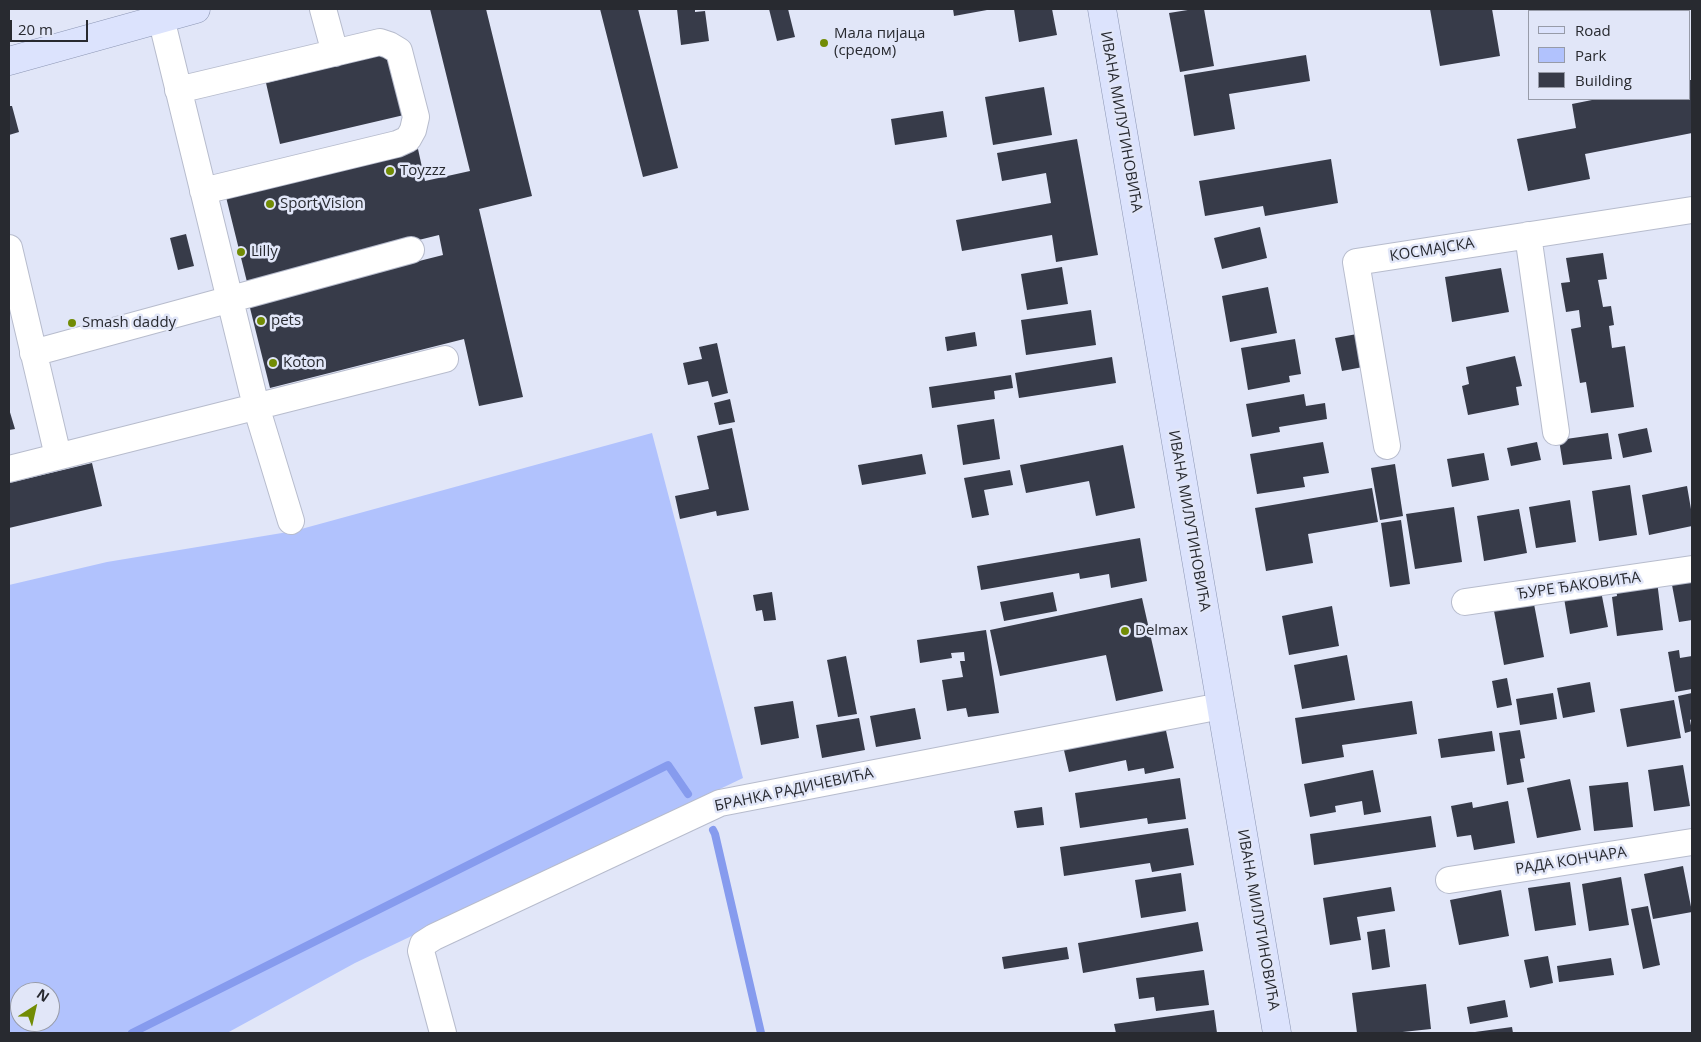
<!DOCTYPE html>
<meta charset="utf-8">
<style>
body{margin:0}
#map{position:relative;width:1701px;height:1042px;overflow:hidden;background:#e1e6f8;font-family:"Open Sans",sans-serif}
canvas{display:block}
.frame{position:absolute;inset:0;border:10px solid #282a30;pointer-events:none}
.legend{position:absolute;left:1528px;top:10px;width:162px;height:90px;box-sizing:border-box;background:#e1e6f8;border:1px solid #979ba8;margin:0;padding:6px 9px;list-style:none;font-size:15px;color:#282a30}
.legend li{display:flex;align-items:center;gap:10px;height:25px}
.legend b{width:25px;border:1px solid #979ba8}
.north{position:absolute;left:10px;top:982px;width:50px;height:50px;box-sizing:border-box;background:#e1e6f8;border:1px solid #979ba8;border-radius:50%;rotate:35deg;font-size:14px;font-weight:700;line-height:20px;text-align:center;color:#282a30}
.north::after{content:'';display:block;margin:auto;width:18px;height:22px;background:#728c05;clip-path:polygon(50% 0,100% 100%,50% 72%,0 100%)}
.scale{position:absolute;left:10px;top:20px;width:78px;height:22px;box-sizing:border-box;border:2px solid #282a30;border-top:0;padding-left:6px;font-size:15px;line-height:18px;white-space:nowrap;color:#282a30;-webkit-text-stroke:4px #e1e6f8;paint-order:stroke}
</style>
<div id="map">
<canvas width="1701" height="1042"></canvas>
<div class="frame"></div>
<ul class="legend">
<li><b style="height:6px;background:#dce3fd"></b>Road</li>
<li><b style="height:14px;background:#b1c2fd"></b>Park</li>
<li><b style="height:14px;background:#373b49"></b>Building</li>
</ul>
<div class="north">N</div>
<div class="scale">20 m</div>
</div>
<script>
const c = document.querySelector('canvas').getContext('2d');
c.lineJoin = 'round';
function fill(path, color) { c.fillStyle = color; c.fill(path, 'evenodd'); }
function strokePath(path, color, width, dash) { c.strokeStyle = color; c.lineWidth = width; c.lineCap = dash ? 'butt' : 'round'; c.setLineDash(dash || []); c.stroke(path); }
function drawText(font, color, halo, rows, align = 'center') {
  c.font = font + ' "Open Sans",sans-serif'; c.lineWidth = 5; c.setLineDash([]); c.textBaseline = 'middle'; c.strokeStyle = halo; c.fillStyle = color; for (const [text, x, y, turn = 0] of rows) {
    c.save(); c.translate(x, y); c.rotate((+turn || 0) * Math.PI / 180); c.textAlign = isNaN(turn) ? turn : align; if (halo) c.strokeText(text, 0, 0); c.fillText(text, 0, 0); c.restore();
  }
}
const green = new Path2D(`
 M652,433L743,778L355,963L227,1033H9V585L107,562L294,531ZM20,992H50V1022H20Z`);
const stream = new Path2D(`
 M713,830L715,834L761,1033
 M132,1033L668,765L688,794`);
const building = new Path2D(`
 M430,9H486L532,196L479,209L523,397L479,406L464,339L270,388L249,304L443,255L439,235L247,282L226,197L418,149L425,181L470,171Z
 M600,9H638L678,168L643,177Z
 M677,9H695V12L705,11L709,41L681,45Z
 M769,9H788L795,37L777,41Z
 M953,9H987V10L954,16Z
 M1014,9H1052L1057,35L1019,42Z
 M1194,9H1204L1214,66L1180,72L1169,13Z
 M1430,9H1492L1500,56L1440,66Z
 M390,53L404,115L280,144L266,83Z
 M1306,55L1310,81L1229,94L1235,129L1194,136L1184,75Z
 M1690,80H1692V133L1585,154L1590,179L1528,191L1517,139L1576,128L1572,104L1597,99H1690Z
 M1044,87L1052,135L993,145L985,97Z
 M9,106H12L19,132L9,135Z
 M943,111L947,137L895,145L891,119Z
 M1077,139L1098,255L1056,262L1052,235L962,251L956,220L1051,203L1046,173L1002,181L997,153Z
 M1331,159L1338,203L1265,216L1263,206L1205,216L1199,181Z
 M1260,227L1267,258L1222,269L1214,238Z
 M186,234L194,266L178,270L170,238Z
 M1603,253L1607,279L1598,280L1603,307L1611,306L1614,325L1609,326L1612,348L1625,346L1634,407L1591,413L1586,382L1580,383L1571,329L1581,327L1579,310L1566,312L1561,283L1570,282L1566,258Z
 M1062,267L1068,304L1027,310L1021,274Z
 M1501,268L1509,312L1452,322L1445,277Z
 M1268,287L1277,333L1230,342L1222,296Z
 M1091,310L1096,345L1026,355L1021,320Z
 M975,332L977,346L947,351L945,337Z
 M1357,334L1363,367L1342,371L1335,338Z
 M1295,339L1301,374L1289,376L1290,382L1248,390L1241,348Z
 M717,343L728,393L712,397L708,381L688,385L683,363L702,359L699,347Z
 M1515,356L1522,386L1516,387L1519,405L1468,415L1462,386L1469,384L1466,367Z
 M1112,357L1116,383L1019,398L1015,373Z
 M1011,375L1013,388L994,391L995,399L932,408L929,387Z
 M1304,394L1306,406L1325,403L1327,419L1279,427L1280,432L1252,437L1246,404Z
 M730,399L735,422L719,425L714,403Z
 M9,409L15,429L9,430Z
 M994,419L1000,459L963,465L957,425Z
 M732,428L749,510L717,516L716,511L680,519L675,496L709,489L697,436Z
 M1647,428L1652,452L1623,458L1618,434Z
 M1608,433L1612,459L1563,465L1559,440Z
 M1323,442L1329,473L1303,477L1305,487L1257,494L1250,454Z
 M1537,442L1541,460L1511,466L1507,448Z
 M1123,445L1135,508L1096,516L1089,481L1026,493L1020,465Z
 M1484,453L1489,480L1452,487L1447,459Z
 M922,454L926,474L862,485L858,465Z
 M92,463L102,506L9,528V483Z
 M1395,464L1403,516L1380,520L1371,468Z
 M1010,470L1013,485L984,490L989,515L972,518L964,478Z
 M1630,485L1637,535L1599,541L1592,491Z
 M1687,486L1692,515V526L1649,535L1642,495Z
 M1372,488L1378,522L1308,534L1313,563L1266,571L1255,508Z
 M1570,500L1576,542L1536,548L1529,507Z
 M1454,507L1462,562L1415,569L1406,514Z
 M1519,509L1527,553L1484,561L1477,516Z
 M1401,520L1410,584L1390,587L1381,523Z
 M1140,538L1147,581L1111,588L1109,574L1080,579L1079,573L981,590L977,566Z
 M1657,581L1663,630L1617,636L1612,597L1617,596L1616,587Z
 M1692,582V620L1679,622L1672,585Z
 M1601,591L1608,627L1570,634L1564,598Z
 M772,592L776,620L764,621L762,610L756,611L753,595Z
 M1053,592L1057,611L1004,621L1000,602Z
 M1142,598L1163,691L1116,701L1106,655L1000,676L990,630Z
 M1534,604L1544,657L1504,665L1494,611Z
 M1332,606L1339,646L1289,655L1282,616Z
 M986,630L999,713L968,717L966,708L947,711L942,680L963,677L960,661H965L964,652L951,653L952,658L920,663L917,640Z
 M1679,650L1680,658L1692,656V689L1675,692L1668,652Z
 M1347,655L1355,700L1302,709L1294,665Z
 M846,656L857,714L838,717L827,660Z
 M1507,678L1512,705L1497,708L1492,681Z
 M1590,682L1595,712L1563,718L1557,688Z
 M1553,693L1557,719L1520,725L1516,699Z
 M1692,693V719L1690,720L1692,731L1685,733L1678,696Z
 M1674,700L1681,738L1627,747L1620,709Z
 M793,701L799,738L761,745L754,707Z
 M1412,701L1417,734L1342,745L1344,757L1302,764L1295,718Z
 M915,708L921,739L876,747L870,716Z
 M859,718L865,750L822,758L816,725Z
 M1165,726L1174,768L1145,774L1144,768L1128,771L1126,760L1069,772L1063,746Z
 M1520,730L1525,758L1520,759L1524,782L1507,785L1499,733Z
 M1492,731L1495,751L1441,758L1438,739Z
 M1683,765L1690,806L1654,811L1648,770Z
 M1373,770L1381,812L1364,815L1362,801L1335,806L1336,812L1310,817L1304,784Z
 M1180,778L1186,819L1148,824L1147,818L1080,828L1075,793Z
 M1570,779L1581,830L1537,838L1527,788Z
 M1628,782L1633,827L1594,831L1589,786Z
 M1508,801L1515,843L1474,850L1471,835L1457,837L1451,806L1472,802L1473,808Z
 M1042,807L1044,825L1017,828L1014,811Z
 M1431,816L1436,847L1314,865L1310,834Z
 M1188,828L1194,865L1152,872L1150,863L1064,876L1060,847Z
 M1683,866L1692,912L1653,919L1644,874Z
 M1181,873L1186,911L1141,918L1135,880Z
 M1621,877L1629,925L1589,931L1582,884Z
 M1570,882L1576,925L1535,931L1528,888Z
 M1391,887L1395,911L1357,917L1361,940L1330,945L1323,898Z
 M1501,890L1509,936L1459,945L1450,900Z
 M1648,906L1660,965L1643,969L1631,909Z
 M1198,922L1203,951L1083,973L1078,943Z
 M1385,929L1390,967L1372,970L1367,932Z
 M1067,947L1069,959L1004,969L1002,957Z
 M1548,956L1553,983L1530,988L1524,960Z
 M1611,958L1614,975L1559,982L1557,966Z
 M1204,970L1209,1005L1156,1011L1154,997L1139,999L1136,978Z
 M1426,984L1431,1029L1393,1033H1357L1352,993Z
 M1505,1000L1508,1017L1470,1024L1467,1007Z
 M1214,1010L1217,1033H1116L1114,1024Z
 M1512,1027L1513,1033H1475V1032Z`);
const minor = new Path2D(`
 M323,9L335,53
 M161,18L256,406L291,521
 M178,90L380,42L389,45L399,51L416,117L413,130L408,139L397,144L203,191
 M1528,235L1556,432
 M9,248L58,456
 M33,353L411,250
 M1387,446L1356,262L1692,210
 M9,469L445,359
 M1465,602L1692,569
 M1449,880L1692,842
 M443,1033L421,951L423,944L434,937L720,803L1221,706`);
const primary = new Path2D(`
 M1102,9L1277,1033
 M9,61L196,9`);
const markers = [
 [824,43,5,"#728c05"],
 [390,171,5,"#728c05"],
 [270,204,5,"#728c05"],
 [241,252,5,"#728c05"],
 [261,321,5,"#728c05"],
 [72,323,5,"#728c05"],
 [273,363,5,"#728c05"],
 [1125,631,5,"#728c05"]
];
const poiNames = [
 ["Мала пијаца",834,34],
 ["(средом)",834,51],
 ["Toyzzz",400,171],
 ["Sport Vision",280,204],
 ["Lilly",251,252],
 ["pets",271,321],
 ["Smash daddy",82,323],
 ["Koton",283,363],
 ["Delmax",1135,631]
];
const streetNames = [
 ["ИВАНА МИЛУТИНОВИЋА",1121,122,80],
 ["КОСМАЈСКА",1432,250,-9],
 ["ИВАНА МИЛУТИНОВИЋА",1189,521,80],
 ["ЂУРЕ ЂАКОВИЋА",1579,586,-8],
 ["БРАНКА РАДИЧЕВИЋА",794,790,-12],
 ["РАДА КОНЧАРА",1571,861,-9],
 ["ИВАНА МИЛУТИНОВИЋА",1258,920,80]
];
fill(green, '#b1c2fd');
strokePath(stream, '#869bee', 8);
fill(building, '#373b49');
strokePath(minor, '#b7bccd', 28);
strokePath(primary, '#8d97b5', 29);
strokePath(minor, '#fff', 26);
strokePath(primary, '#dce3fd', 28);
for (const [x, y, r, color] of markers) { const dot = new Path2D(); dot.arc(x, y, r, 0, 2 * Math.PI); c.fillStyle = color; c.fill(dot); strokePath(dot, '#e1e6f8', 2); }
drawText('15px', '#282a30', '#e1e6f8', poiNames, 'left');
drawText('15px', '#282a30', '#e1e6f8', streetNames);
</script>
